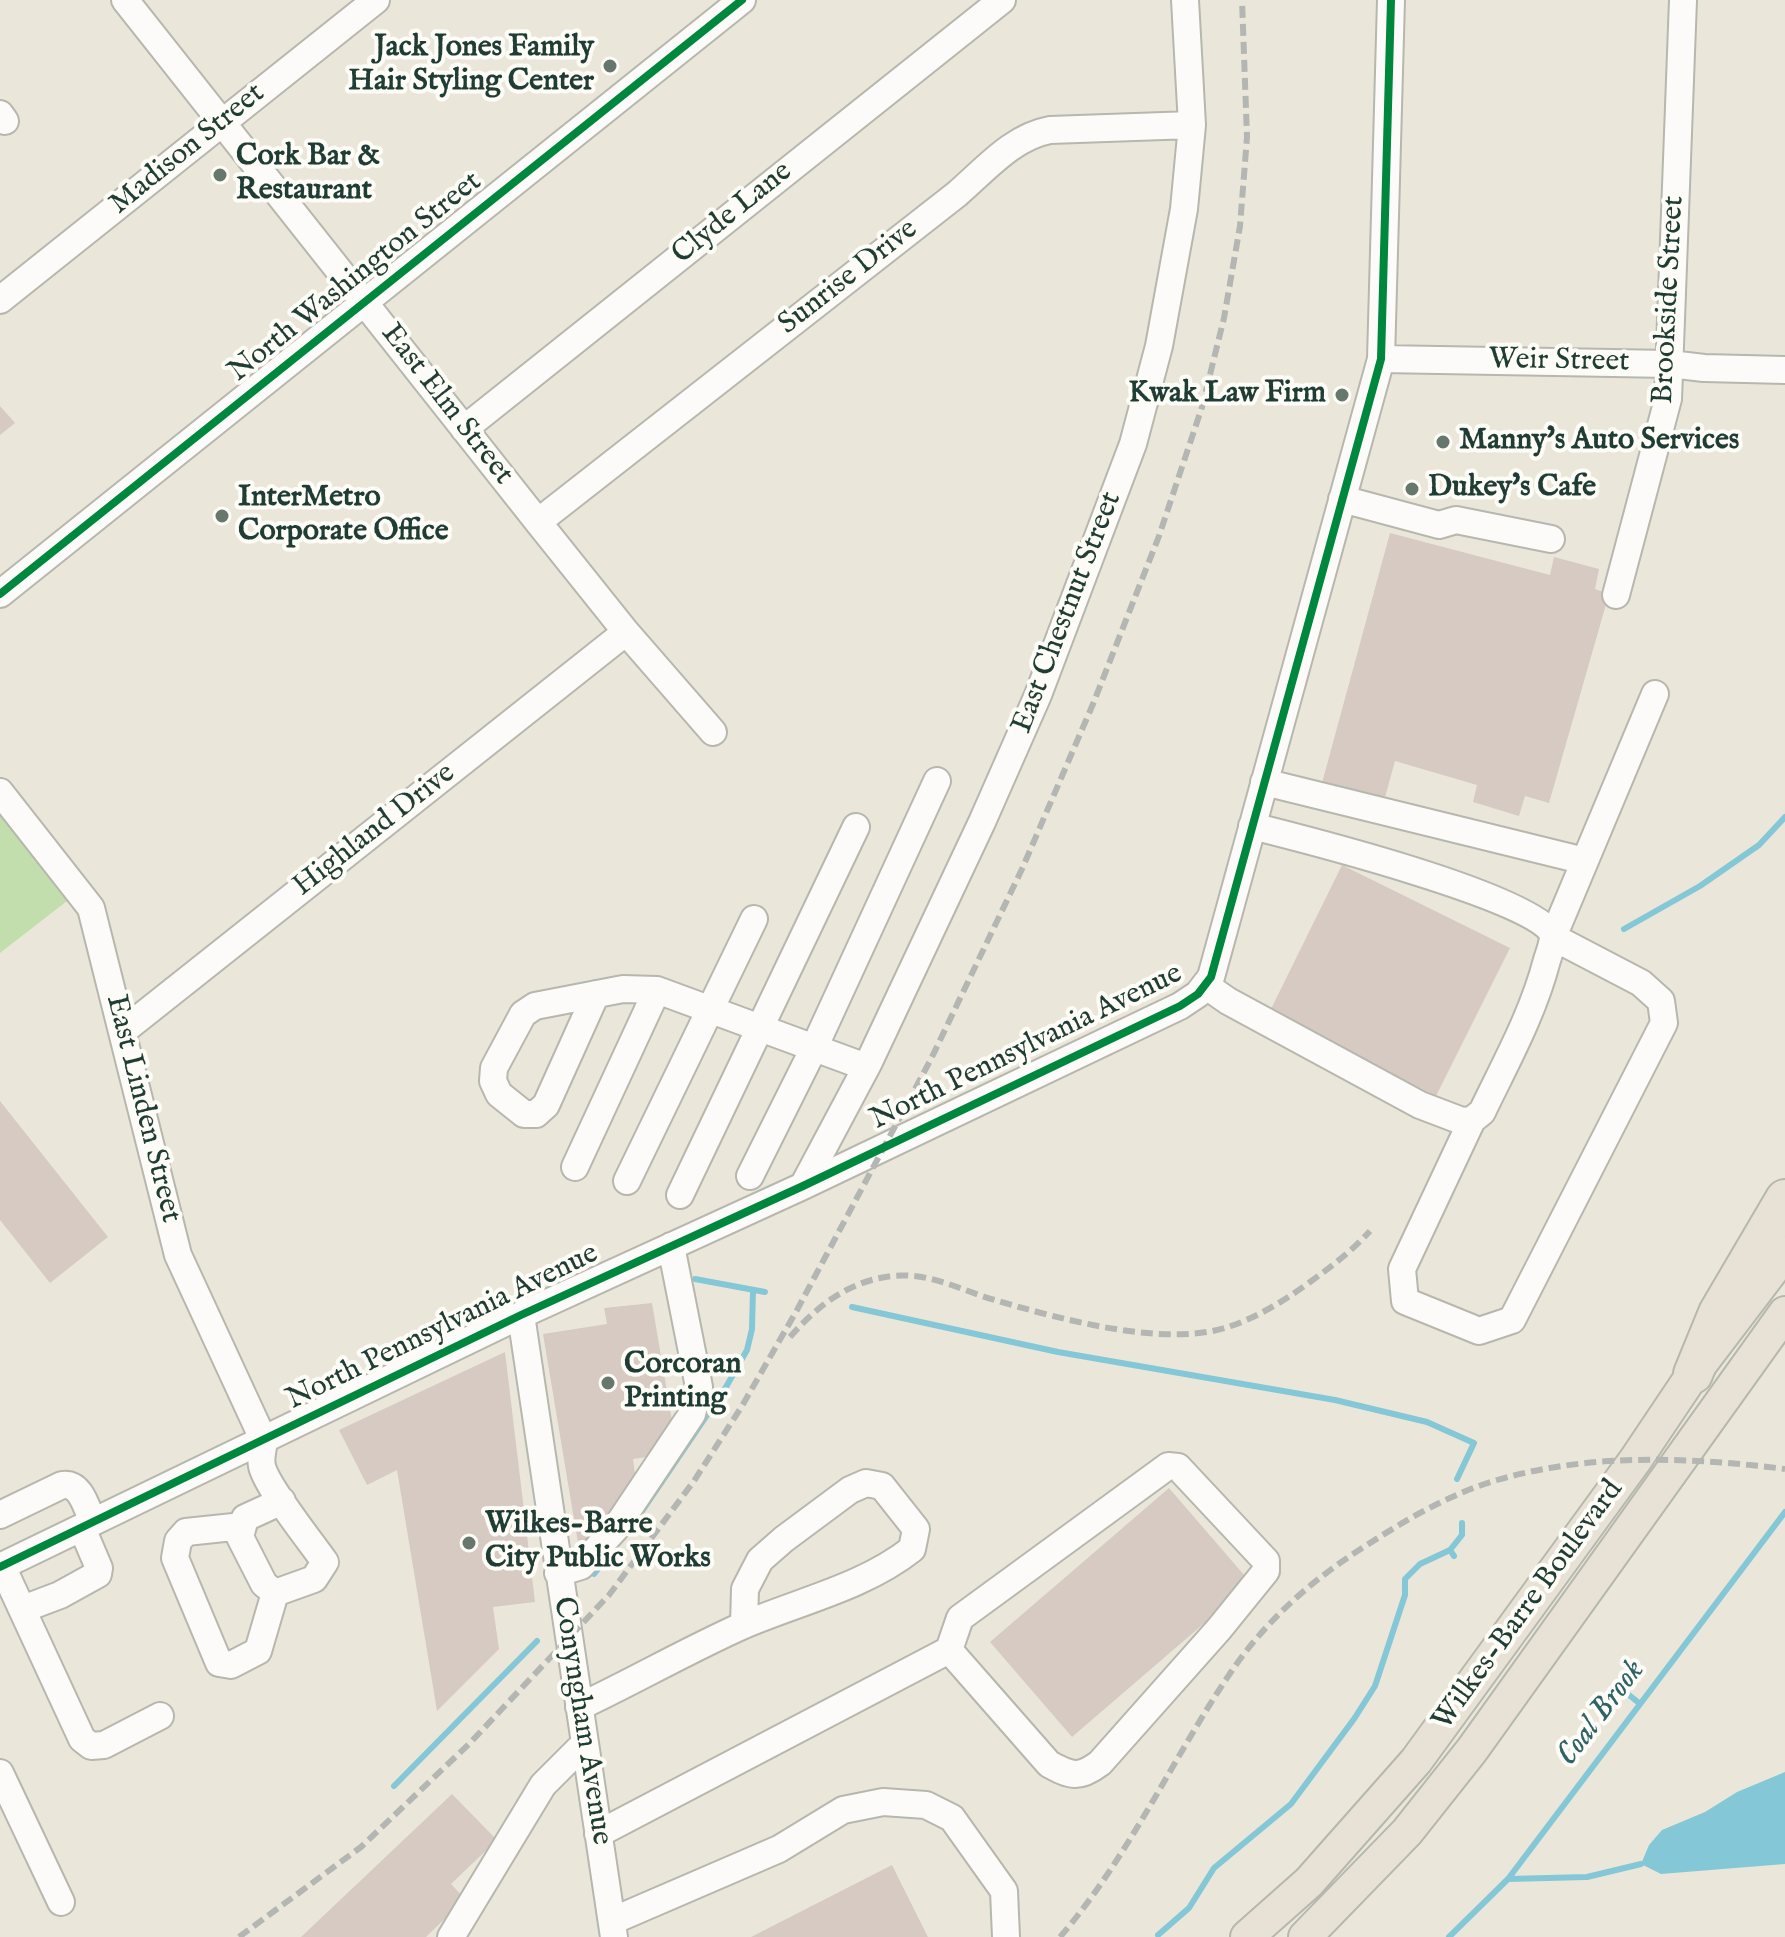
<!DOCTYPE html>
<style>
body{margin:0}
canvas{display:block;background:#eae7da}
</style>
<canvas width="1785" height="1937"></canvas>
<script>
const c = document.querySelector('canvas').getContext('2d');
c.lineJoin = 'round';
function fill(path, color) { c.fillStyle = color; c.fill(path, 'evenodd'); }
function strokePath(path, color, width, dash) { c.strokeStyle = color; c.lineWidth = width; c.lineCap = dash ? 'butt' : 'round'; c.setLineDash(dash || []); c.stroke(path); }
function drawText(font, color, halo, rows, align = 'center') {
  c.font = font + ' "IM FELL English",serif'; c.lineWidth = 8; c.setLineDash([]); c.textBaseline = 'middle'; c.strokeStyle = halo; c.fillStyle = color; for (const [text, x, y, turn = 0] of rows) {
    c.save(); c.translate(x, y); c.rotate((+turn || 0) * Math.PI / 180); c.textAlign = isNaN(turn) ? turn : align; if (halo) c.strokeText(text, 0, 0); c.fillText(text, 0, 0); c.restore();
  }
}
const green = new Path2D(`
 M0,815L67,901L0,953Z`);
const water = new Path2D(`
 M1785,1772V1864L1661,1874L1641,1864L1649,1845L1662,1830L1705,1812L1737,1792Z`);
const stream = new Path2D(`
 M1624,929L1700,886L1759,845L1785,817
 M695,1279L765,1292
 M852,1307L1058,1352L1335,1400L1427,1422L1474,1443L1457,1479
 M642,1511L726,1387L747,1350L752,1329L753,1290
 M1454,1556L1450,1550L1462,1535V1523
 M594,1574L614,1549
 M1629,1695L1639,1703
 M394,1786L537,1641
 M1508,1879L1587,1877L1641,1864
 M1158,1935L1189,1908L1214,1868L1291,1804L1354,1719L1375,1686L1405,1595V1579L1420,1564L1450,1550
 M1449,1937L1508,1879L1785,1512`);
const building = new Path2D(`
 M0,406L15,423L0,435Z
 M1390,533L1550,575L1554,557L1599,569L1595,589L1609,594L1549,803L1525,796L1519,816L1473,802L1477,785L1395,761L1384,801L1322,783Z
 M1342,865L1510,948L1436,1096L1269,1013Z
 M0,1101L108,1237L50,1283L0,1220Z
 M652,1303L674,1433L654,1456L633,1459L637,1490L623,1512L602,1517L585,1542L578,1543L543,1334L607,1324L604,1308Z
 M505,1352L535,1602L493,1607L499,1649L437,1711L397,1470L367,1485L339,1430Z
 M1169,1488L1251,1583L1072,1737L990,1642Z
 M452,1794L497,1840L451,1884L465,1899L426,1937H301Z
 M892,1865L928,1937H751Z`);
const minor = new Path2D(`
 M125,0L538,522L626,632L713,732
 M0,114L5,121
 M0,300L376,0
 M1381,359L1670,364L1704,368L1785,370
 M464,429L1002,0
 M1342,499L1439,525L1456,520L1551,539
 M538,522L957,194C985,170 1012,137 1050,130L1192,125
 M0,594L742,0
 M1616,595L1668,399L1683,0
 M1264,782L1585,861
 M0,792L91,908L178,1255L264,1441C263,1449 260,1458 262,1466C266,1486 311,1542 325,1562L314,1579L275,1593L264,1584L240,1537L245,1518L282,1501
 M1205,985L1228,1001L1420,1105L1462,1121L1472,1120L1482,1112C1506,1062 1533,1014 1547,960C1549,954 1553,943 1553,936C1550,901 1292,836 1252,826
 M596,994L546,1105L536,1114H524L499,1094L493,1081L494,1068L523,1014L535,1006L623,989L657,990L866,1067
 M123,1031L626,632
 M1472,1120L1402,1269L1405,1301L1479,1331L1512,1320L1664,1023L1661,1001L1641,983L1553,937L1655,694
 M575,1167L657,990
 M750,1176L814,1048L937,781
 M627,1181L754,919
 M803,1186L868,1064L982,822L1038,695L1133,444L1159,346L1184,209L1192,125L1185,0
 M680,1195L856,827
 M521,1315L614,1937
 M0,1515L62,1485C81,1482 86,1507 93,1522
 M243,1526L186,1532L178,1541L175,1558L219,1663L231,1665L258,1651L275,1593
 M2,1566L82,1739L91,1746L104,1745L160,1716
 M0,1567L521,1315L803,1186L1180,1006L1198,994L1211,977L1381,359L1391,0
 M558,1573L581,1566L615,1529L692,1414L699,1387L671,1246
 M23,1609L60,1595L98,1574L99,1568L82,1528
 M579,1707C634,1681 688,1650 744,1625C800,1601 864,1587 912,1549L916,1529L882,1486L866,1483L850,1490L784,1539L760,1560L745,1589L744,1625
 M0,1773L61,1902
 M598,1834L949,1650L960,1618L1168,1466L1178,1467L1266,1561V1571L1219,1629L1100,1763C1079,1779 1071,1776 1049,1764L949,1650
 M612,1921L779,1849L843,1810L883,1802L926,1805L952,1818L1004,1891L1006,1937
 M451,1937L543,1785L584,1744`);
const major = new Path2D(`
 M1247,1937L1309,1882L1416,1761L1636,1459L1693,1374L1785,1253
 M1305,1937L1407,1832L1472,1750L1785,1313`);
const highway = new Path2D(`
 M1693,1374L1718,1313L1785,1199`);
const rail = new Path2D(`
 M790,1337C818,1305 849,1281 892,1276C931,1272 962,1291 998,1301C1061,1319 1167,1349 1231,1326C1260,1316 1285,1300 1310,1282C1332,1266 1352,1251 1370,1231
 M239,1937L361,1847L470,1743L609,1595L694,1481L742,1406L797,1310L931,1059L1022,869L1093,704L1159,536L1202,407L1224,318L1240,226L1247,137L1242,0
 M1060,1937C1129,1857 1172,1759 1231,1672C1266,1620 1314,1578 1367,1545C1407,1519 1450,1494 1497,1480C1590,1453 1689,1457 1785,1469`);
const cycleway = new Path2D(`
 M0,594L742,0
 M0,1567L521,1315L803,1186L1180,1006L1198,994L1211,977L1381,359L1391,0`);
const markers = [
 [610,66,8,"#66786e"],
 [220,175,8,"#66786e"],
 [1342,395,8,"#66786e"],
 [1443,442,8,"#66786e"],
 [1412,489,8,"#66786e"],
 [222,516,8,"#66786e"],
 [608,1383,8,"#66786e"],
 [469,1543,8,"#66786e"]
];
const poiNames = [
 ["Jack Jones Family",594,49,"right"],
 ["Hair Styling Center",594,83,"right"],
 ["Cork Bar &",236,158],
 ["Restaurant",236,192],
 ["Kwak Law Firm",1326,395,"right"],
 ["Manny's Auto Services",1459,442],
 ["Dukey's Cafe",1428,489],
 ["InterMetro",238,499],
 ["Corporate Office",238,533],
 ["Corcoran",624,1366],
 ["Printing",624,1400],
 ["Wilkes-Barre",485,1526],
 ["City Public Works",485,1560]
];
const streetNames = [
 ["Madison Street",188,150,-39],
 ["Clyde Lane",733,214,-39],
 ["North Washington Street",356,278,-39],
 ["Sunrise Drive",849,278,-38],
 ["Brookside Street",1670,300,-87],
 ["Weir Street",1559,362,1],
 ["East Elm Street",446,405,52],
 ["East Chestnut Street",1068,613,-69],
 ["Highland Drive",375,831,-38],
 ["North Pennsylvania Avenue",1027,1048,-26],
 ["East Linden Street",142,1109,76],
 ["North Pennsylvania Avenue",443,1328,-26],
 ["Wilkes-Barre Boulevard",1529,1606,-54],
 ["Conyngham Avenue",581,1721,81]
];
const waterNames = [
 ["Coal Brook",1602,1714,-53]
];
fill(green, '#c1deac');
fill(water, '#84c8d7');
strokePath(stream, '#84c8d7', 6);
fill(building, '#d6cac3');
strokePath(minor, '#b6b7ad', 30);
strokePath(major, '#b6b7ad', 36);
strokePath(highway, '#b6b7ad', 42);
strokePath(minor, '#fcfbf9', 26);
strokePath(major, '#e8e2d6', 32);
strokePath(highway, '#e8e2d6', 38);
strokePath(rail, '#b3b6b3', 6, [12, 6]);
strokePath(cycleway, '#00873e', 8);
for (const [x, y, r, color] of markers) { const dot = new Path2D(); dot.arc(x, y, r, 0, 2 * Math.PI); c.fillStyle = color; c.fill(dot); strokePath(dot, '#fdfcf7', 3); }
drawText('bold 30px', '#1f3d34', '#fdfcf7', poiNames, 'left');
drawText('30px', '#1f3d34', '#fdfcf7', streetNames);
drawText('italic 32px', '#306365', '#fdfcf7', waterNames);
</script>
